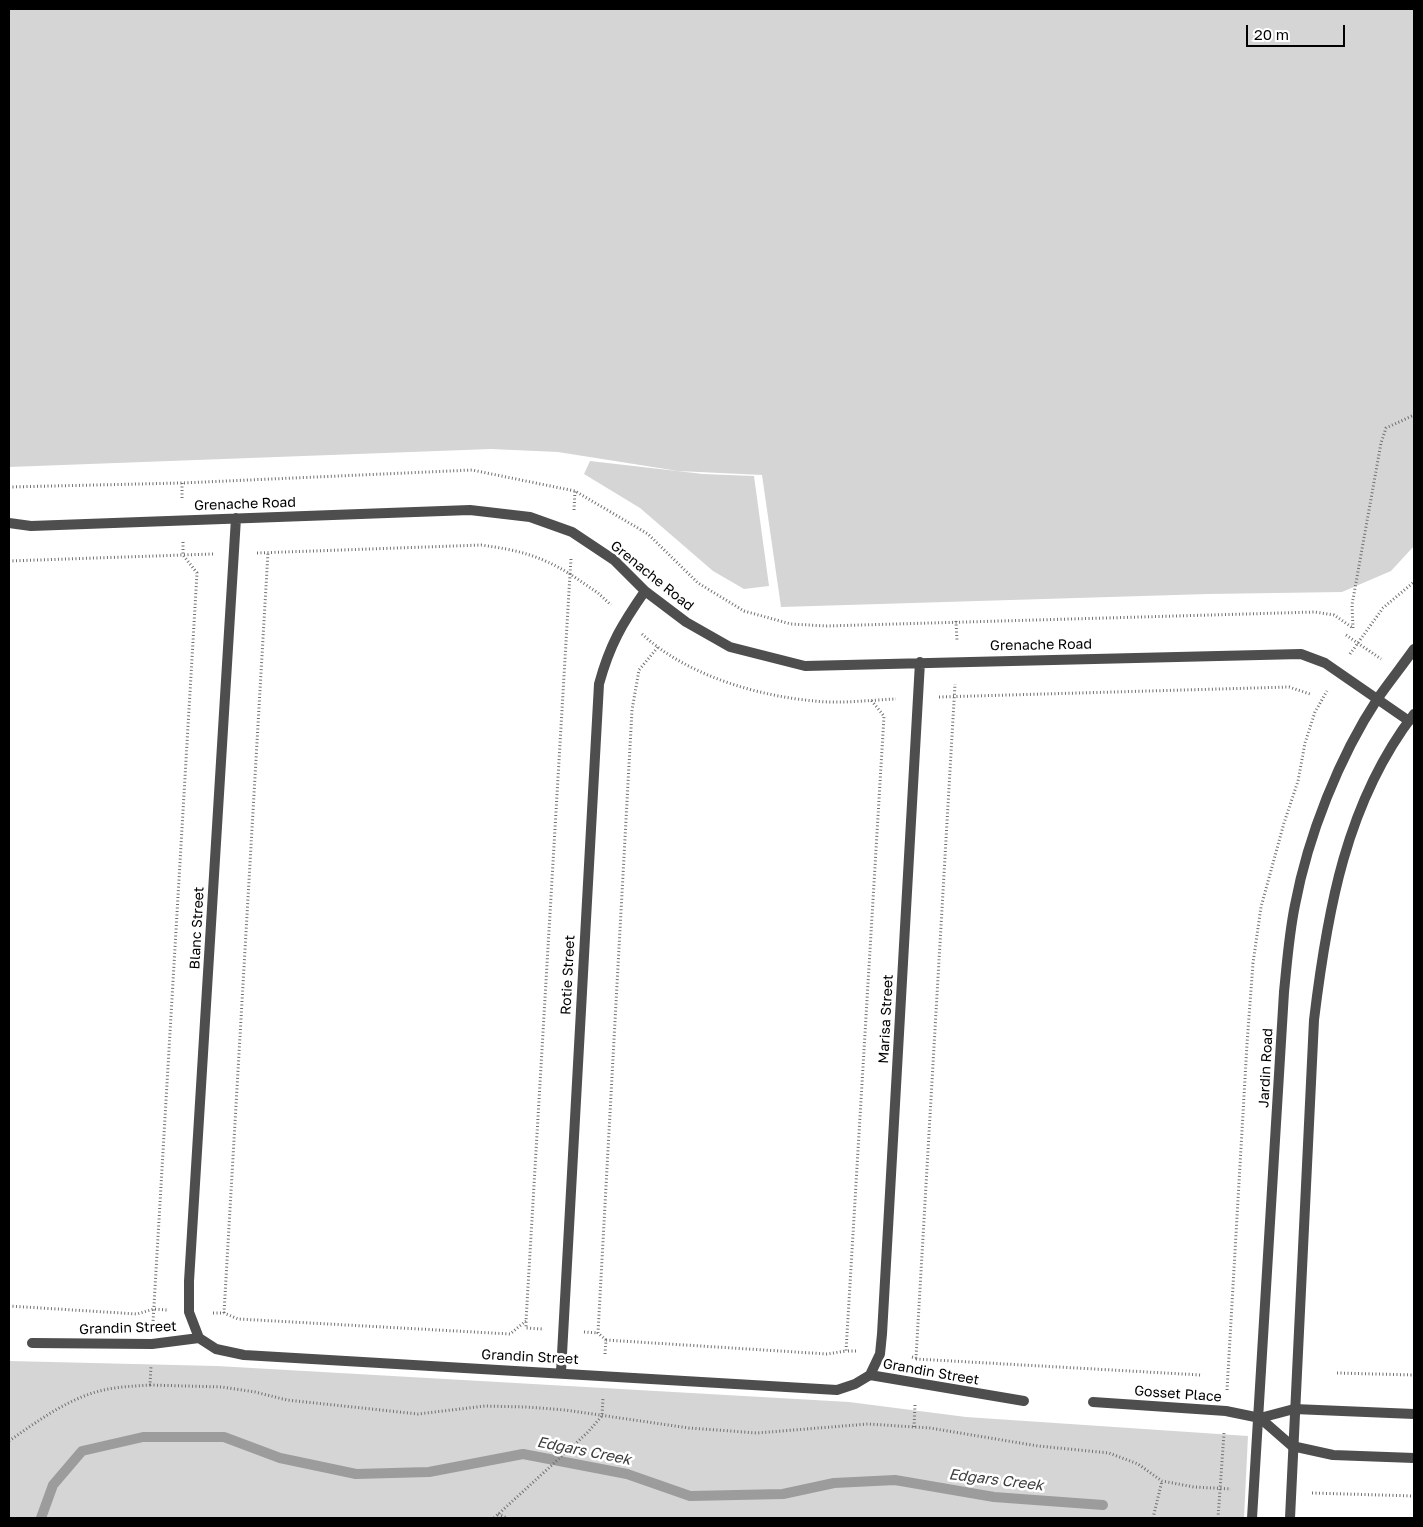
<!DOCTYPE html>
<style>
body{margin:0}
#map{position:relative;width:1423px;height:1527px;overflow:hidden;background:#fff;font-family:"Golos Text",sans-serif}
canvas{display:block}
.frame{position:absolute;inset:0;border:10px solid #000;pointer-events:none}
.scale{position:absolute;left:1246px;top:25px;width:99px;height:22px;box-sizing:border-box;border:2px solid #000;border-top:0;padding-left:6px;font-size:15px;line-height:18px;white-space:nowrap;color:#000;-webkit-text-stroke:4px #fff;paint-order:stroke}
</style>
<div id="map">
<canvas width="1423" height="1527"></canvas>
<div class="frame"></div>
<div class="scale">20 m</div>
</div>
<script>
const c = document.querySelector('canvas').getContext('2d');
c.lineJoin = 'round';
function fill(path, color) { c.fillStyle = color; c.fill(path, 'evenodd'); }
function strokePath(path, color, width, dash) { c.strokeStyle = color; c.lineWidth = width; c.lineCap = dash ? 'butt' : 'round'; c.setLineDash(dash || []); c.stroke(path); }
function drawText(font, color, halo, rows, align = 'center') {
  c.font = font + ' "Golos Text",sans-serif'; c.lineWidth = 5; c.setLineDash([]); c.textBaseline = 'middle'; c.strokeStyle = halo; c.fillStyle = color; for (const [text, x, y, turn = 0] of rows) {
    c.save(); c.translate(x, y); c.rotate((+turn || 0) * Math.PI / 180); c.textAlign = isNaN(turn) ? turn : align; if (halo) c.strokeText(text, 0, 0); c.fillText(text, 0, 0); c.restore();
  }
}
const green = new Path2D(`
 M9,9H1414V546L1391,571L1342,592L1208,594L781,607L762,475L678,471L558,452L491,449L9,467Z
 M590,461L703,474L754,476L769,586L744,589L713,571L640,508L584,474Z
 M9,1361L217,1366L849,1402L966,1417L1248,1436L1244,1518H9Z`);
const stream = new Path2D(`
 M41,1518L53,1485L82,1451L143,1437H224L280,1458L356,1474L429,1472L523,1454L627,1474L690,1496L783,1494L834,1483L895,1480L994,1497L1103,1505`);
const path = new Path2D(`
 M182,483V498
 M9,487L182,483L472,470L575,491L648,534L698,583L744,611L791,624L826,626L1315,612L1334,615L1353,628
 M574,510L575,491
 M183,542V555L213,554
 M257,553L481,545C517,550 539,555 570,574L526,1321V1328L543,1329
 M571,559L570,574L598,593L611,605
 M9,561L183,555L197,573L153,1322
 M956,621L957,641
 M1353,628L1352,605L1381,443L1386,428L1414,415
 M642,634C686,675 757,696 815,701C841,704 869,700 896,699
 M1346,635L1381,659
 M1350,654L1383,608L1414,582
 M939,697L1289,687L1310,694
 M9,1306L137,1314L154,1309L167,1310
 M213,1313H224L238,1319L510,1334L526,1321
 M224,1313L268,552
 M584,1332L598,1333
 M606,1340L598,1333L632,710L639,670L658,647
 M856,1351H846L884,716L871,700
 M605,1354L606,1340L827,1354L846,1351
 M912,1357L916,1358L955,684
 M916,1359L1201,1375
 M1337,1373L1414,1375
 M150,1385L222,1387L255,1392L287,1400L418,1414L485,1406L527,1407L565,1410L689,1428L757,1433L868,1424L930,1428L1038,1446L1109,1453L1138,1464L1162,1481L1194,1487L1231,1489
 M1227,1390L1247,1044L1253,963L1261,907L1284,823L1298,781L1305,743L1315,712L1327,691
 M914,1427L915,1405
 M9,1441C41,1419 75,1393 115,1388C127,1386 139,1386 150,1385L151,1366
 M1312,1493L1414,1496
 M498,1514L507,1518
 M494,1518L587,1433L602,1416L603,1398
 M1153,1518L1162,1481
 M1218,1518L1224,1433`);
const service = new Path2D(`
 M1093,1402L1226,1411L1260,1418`);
const minor = new Path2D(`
 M9,523L31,526L470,510L530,517L572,532L614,560L645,591L686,622L730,647L805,666L1301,654L1325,663L1409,721
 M199,1338L189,1312V1281L236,518
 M32,1343L152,1344L199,1338L216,1349L244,1355L837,1390L855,1384L870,1375L1024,1401
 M561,1372L599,684C610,644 622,624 645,591
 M870,1375L880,1354L882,1334L920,662
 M1260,1418L1292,1446L1333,1455L1414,1458
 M1260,1418L1294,1409L1414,1414`);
const tertiary = new Path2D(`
 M1252,1518L1284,992C1287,963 1289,934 1295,905C1308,836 1339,757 1378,698C1390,681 1402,666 1414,649
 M1290,1518L1314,1020C1327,912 1346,802 1414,714`);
const streetNames = [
 ["Grenache Road",245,504,-2],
 ["Grenache Road",652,576,39],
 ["Grenache Road",1041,645,-1],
 ["Blanc Street",197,928,-87],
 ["Rotie Street",568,975,-87],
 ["Marisa Street",886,1019,-87],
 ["Jardin Road",1266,1068,-87],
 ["Grandin Street",128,1328,-2],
 ["Grandin Street",530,1357,3],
 ["Grandin Street",931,1372,10],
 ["Gosset Place",1178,1394,4]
];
const waterNames = [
 ["Edgars Creek",584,1451,11],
 ["Edgars Creek",996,1480,7]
];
fill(green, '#d5d5d5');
strokePath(stream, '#9c9c9c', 10);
strokePath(path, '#707070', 3, [1, 2.5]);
strokePath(service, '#4e4e4e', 10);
strokePath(minor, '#4e4e4e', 10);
strokePath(tertiary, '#4e4e4e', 10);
drawText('14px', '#000', '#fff', streetNames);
drawText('italic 15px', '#3d3d3d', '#fff', waterNames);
</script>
